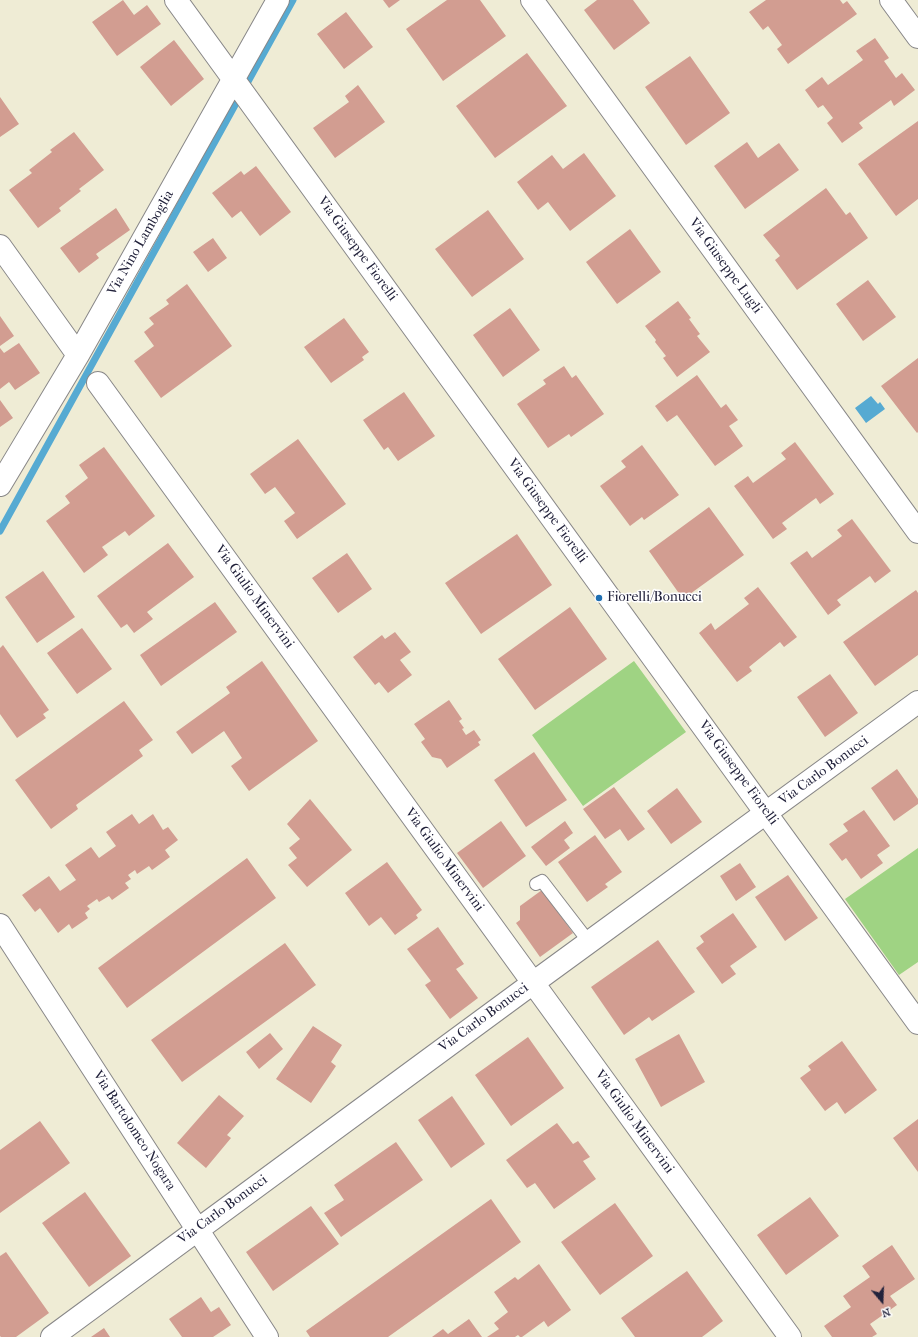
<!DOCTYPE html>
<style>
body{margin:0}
#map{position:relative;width:918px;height:1337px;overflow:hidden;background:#efecd5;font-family:"IM FELL French Canon",serif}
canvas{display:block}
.north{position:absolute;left:862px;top:1281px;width:40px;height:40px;-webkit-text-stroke:3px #fff;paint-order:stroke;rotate:161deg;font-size:11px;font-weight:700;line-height:16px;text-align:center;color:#22223b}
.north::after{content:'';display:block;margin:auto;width:14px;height:18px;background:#22223b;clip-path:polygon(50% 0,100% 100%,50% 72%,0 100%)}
</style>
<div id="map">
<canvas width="918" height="1337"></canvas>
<div class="north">N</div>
</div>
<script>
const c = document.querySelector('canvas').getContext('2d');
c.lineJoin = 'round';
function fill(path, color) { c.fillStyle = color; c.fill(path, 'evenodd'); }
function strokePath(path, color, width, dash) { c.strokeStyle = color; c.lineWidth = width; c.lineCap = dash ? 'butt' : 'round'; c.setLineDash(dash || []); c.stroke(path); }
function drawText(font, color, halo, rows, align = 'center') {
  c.font = font + ' "IM FELL French Canon",serif'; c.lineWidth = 3; c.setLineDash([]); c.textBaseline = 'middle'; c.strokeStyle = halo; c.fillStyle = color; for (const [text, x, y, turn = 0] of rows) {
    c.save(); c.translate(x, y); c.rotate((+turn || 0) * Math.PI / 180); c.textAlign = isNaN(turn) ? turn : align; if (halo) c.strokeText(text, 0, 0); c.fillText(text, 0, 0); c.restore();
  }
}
const green = new Path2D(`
 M634,661L686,732L583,806L532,735Z
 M918,848V962L899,975L845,899Z`);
const water = new Path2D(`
 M871,396L878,404L880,402L885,409L866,423L855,408Z`);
const stream = new Path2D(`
 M0,531L293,0`);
const building = new Path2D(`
 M123,0L134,15L147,5L161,24L117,56L92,22Z
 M383,0H400L389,8Z
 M447,0H480L506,36L443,81L406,29Z
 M597,0H633L650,23L614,50L584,10Z
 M766,0H840L843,4L847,1L857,14L788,64L777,49L782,45L768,26L763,30L749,12Z
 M346,12L373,47L344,69L317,34Z
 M875,38L889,58L884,61L896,78L902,73L915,90L894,106L891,100L859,123L863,128L842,143L827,123L833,118L823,105L818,108L805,90L822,77L828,85L863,60L856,51Z
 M174,40L204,79L171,106L140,67Z
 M527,53L567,106L495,158L456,106Z
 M690,56L730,113L686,145L645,87Z
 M358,85L385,122L335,158L313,128L349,102L345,96Z
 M0,97L19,124L0,137Z
 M918,121V199L896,216L858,164Z
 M74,132L104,170L79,189L81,191L59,208L61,211L38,228L9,190L32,173L29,170L52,152L50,150Z
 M747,142L758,158L779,143L799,170L745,209L714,166Z
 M584,153L616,196L570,231L548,202L538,210L517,182L552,155L563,169Z
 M256,166L291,212L260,236L241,211L232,218L212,193L241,171L244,175Z
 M826,188L846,215L850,212L868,238L797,290L775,260L780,256L763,235Z
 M116,208L130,230L96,254L99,258L79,273L60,248Z
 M488,210L524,259L472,297L435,249Z
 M630,229L661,272L617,304L586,262Z
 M213,238L227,258L208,272L193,252Z
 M868,280L896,317L863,341L836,304Z
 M187,284L232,346L161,398L134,361L154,346L144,332L154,324L149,318L169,304L166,300Z
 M678,301L691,318L689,319L700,334L697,336L710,352L677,377L663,358L666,356L655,342L656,340L645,326Z
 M510,308L540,350L503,377L473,335Z
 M0,316L14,336L0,346Z
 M344,318L369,352L362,357L364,360L331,383L304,347Z
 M19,343L40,373L15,390L9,382L0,389V348L4,353Z
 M918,358V432L917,433L881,386Z
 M564,366L572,378L576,375L604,414L571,437L569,434L548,448L517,404L546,384L543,380Z
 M697,375L721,408L726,404L738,420L729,426L743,446L715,466L677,415L667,422L655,406Z
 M404,392L435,436L398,461L388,447L384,450L363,420Z
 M0,400L13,418L0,427Z
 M298,439L346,504L297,539L284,521L295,513L275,487L265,494L250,474Z
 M795,442L834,494L820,504L816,498L782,523L787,529L773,539L734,486L748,476L753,483L786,459L781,453Z
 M642,445L679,495L644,520L642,517L630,526L600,486L626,467L621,461Z
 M104,447L155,516L129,536L125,531L102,547L108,555L84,573L46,521L70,503L65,496L88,478L79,465Z
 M709,507L744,555L683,599L649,551Z
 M852,519L891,571L875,583L870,576L837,600L841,605L828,615L790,563L807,551L812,558L842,536L837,530Z
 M517,534L552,585L481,634L445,583Z
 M168,543L194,577L147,612L153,619L134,633L127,624L121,628L97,596Z
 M347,553L372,589L338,613L312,578Z
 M43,571L75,617L37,643L5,597Z
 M758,587L797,637L784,647L780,642L749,667L752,671L737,682L699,633L711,623L715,630L749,604L744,598Z
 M916,590L918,593V655L875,686L843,642Z
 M215,602L237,632L161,686L140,655Z
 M570,607L607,659L535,710L498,659Z
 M82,628L112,669L77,694L47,653Z
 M395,632L411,652L400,660L412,675L388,693L379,682L375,685L353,657L382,635L385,639Z
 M3,645L49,710L43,714L46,718L17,738L0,714V648Z
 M262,661L318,741L249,791L231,766L242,758L224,731L192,754L176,732L230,693L226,687Z
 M830,674L858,713L825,737L797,697Z
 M449,700L462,719L459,721L464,728L462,729L466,735L474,730L481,740L478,742L480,745L447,768L441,759L432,757L421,742L425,739L414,724Z
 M124,701L153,740L139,750L143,756L76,805L78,809L51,829L15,780Z
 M534,752L567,800L526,827L494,780Z
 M897,769L918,799V804L894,821L871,788Z
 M614,787L645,829L628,841L620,829L605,839L583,809Z
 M677,788L702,822L671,844L647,811Z
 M310,799L352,850L307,887L288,865L297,858L289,848L300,839L287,824Z
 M864,810L890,846L877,855L883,863L861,879L846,858L842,861L829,844L848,831L843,824Z
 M132,814L139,824L153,814L163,830L168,827L178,840L165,850L170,857L152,870L149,866L137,874L135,870L128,875L131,879L125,883L129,888L112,900L109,896L99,902L97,899L87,906L90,909L85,913L88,918L72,929L69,924L58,933L40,908L35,912L22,895L49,876L60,891L76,880L65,865L91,847L99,858L116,846L106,832Z
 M501,821L526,856L483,888L457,853Z
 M565,821L573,833L564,840L570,848L546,866L531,847Z
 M595,835L622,872L605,884L608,887L587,902L558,862Z
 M247,858L276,898L127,1008L98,968Z
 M387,862L422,910L416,915L418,918L395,935L381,917L369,926L345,893Z
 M740,863L756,887L736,901L720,876Z
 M788,875L818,918L785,941L755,897Z
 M542,890L573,933L540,957L516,923L520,920V906Z
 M733,913L757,947L730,966L736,974L722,984L696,948L704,942L700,936Z
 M438,927L464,964L456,969L478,998L450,1019L425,985L431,981L407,949Z
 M658,940L695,992L652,1021L649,1017L624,1035L591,987Z
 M285,943L316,985L182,1082L151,1040Z
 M313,1026L342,1045L331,1062L336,1066L311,1103L276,1079Z
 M270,1033L283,1049L259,1069L246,1052Z
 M679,1034L705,1082L661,1107L635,1059Z
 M528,1037L564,1088L511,1126L475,1075Z
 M842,1041L877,1090L845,1114L837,1102L825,1111L800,1078L811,1070L808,1066Z
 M219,1095L244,1116L227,1135L231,1138L206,1168L177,1143Z
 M452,1096L485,1144L451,1168L418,1120Z
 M918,1119V1172L893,1138Z
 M40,1121L70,1163L0,1213V1150Z
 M557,1123L573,1144L578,1141L590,1157L583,1161L596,1179L554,1209L535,1183L527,1188L506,1160Z
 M396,1142L423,1180L341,1237L324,1213L344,1200L334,1185Z
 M85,1192L131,1256L89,1287L42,1223Z
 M810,1197L839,1236L786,1275L757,1235Z
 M491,1199L521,1242L388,1337H310L306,1331Z
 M615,1203L653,1256L600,1295L561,1242Z
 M311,1206L339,1244L273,1291L246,1252Z
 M892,1245L915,1279L890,1296L897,1305L870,1324L877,1334L872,1337H832L824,1326L851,1307L843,1296L870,1277L862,1266Z
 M6,1252L49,1313L16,1337H1L0,1336V1256Z
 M539,1264L571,1310L548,1327L544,1321L522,1337H520L518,1335L515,1337H487L499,1329L494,1323L508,1312L494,1292L515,1277L518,1280Z
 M687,1271L723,1321L702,1337H635L621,1318Z
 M201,1297L211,1312L219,1307L231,1325L213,1337H182L169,1319Z
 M469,1319L482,1337H432L443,1329L448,1334Z
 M104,1328L110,1337H91Z`);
const service = new Path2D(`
 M536,884L542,881L589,942`);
const minor = new Path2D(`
 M176,0L918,1023
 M532,0L918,532
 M891,0L918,37
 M0,246L78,355
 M98,383L790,1337
 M0,485L78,355L278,0
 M0,925L267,1337
 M52,1337L533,983L918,702`);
const markers = [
 [599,598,4,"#1f6fb2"]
];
const streetNames = [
 ["Via Nino Lamboglia",141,243,-60],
 ["Via Giuseppe Fiorelli",357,249,54],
 ["Via Giuseppe Lugli",725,266,54],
 ["Via Giuseppe Fiorelli",547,511,54],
 ["Via Giulio Minervini",254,597,54],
 ["Via Carlo Bonucci",824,771,-36],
 ["Via Giuseppe Fiorelli",738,773,54],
 ["Via Giulio Minervini",444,860,54],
 ["Via Carlo Bonucci",484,1018,-36],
 ["Via Giulio Minervini",634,1122,54],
 ["Via Bartolomeo Nogara",134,1131,57],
 ["Via Carlo Bonucci",223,1210,-36]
];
const poiNames = [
 ["Fiorelli/Bonucci",607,598]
];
fill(green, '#9fd383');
fill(water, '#56aad2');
strokePath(stream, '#56aad2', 7);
fill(building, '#d29d91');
strokePath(service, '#888788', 14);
strokePath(minor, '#888788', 24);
strokePath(service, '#fff', 12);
strokePath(minor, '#fff', 22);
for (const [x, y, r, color] of markers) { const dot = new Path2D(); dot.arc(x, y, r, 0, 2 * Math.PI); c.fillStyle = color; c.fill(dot); strokePath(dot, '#fff', 1.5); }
drawText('14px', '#22223b', '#fff', streetNames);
drawText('14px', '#22223b', '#fff', poiNames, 'left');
</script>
